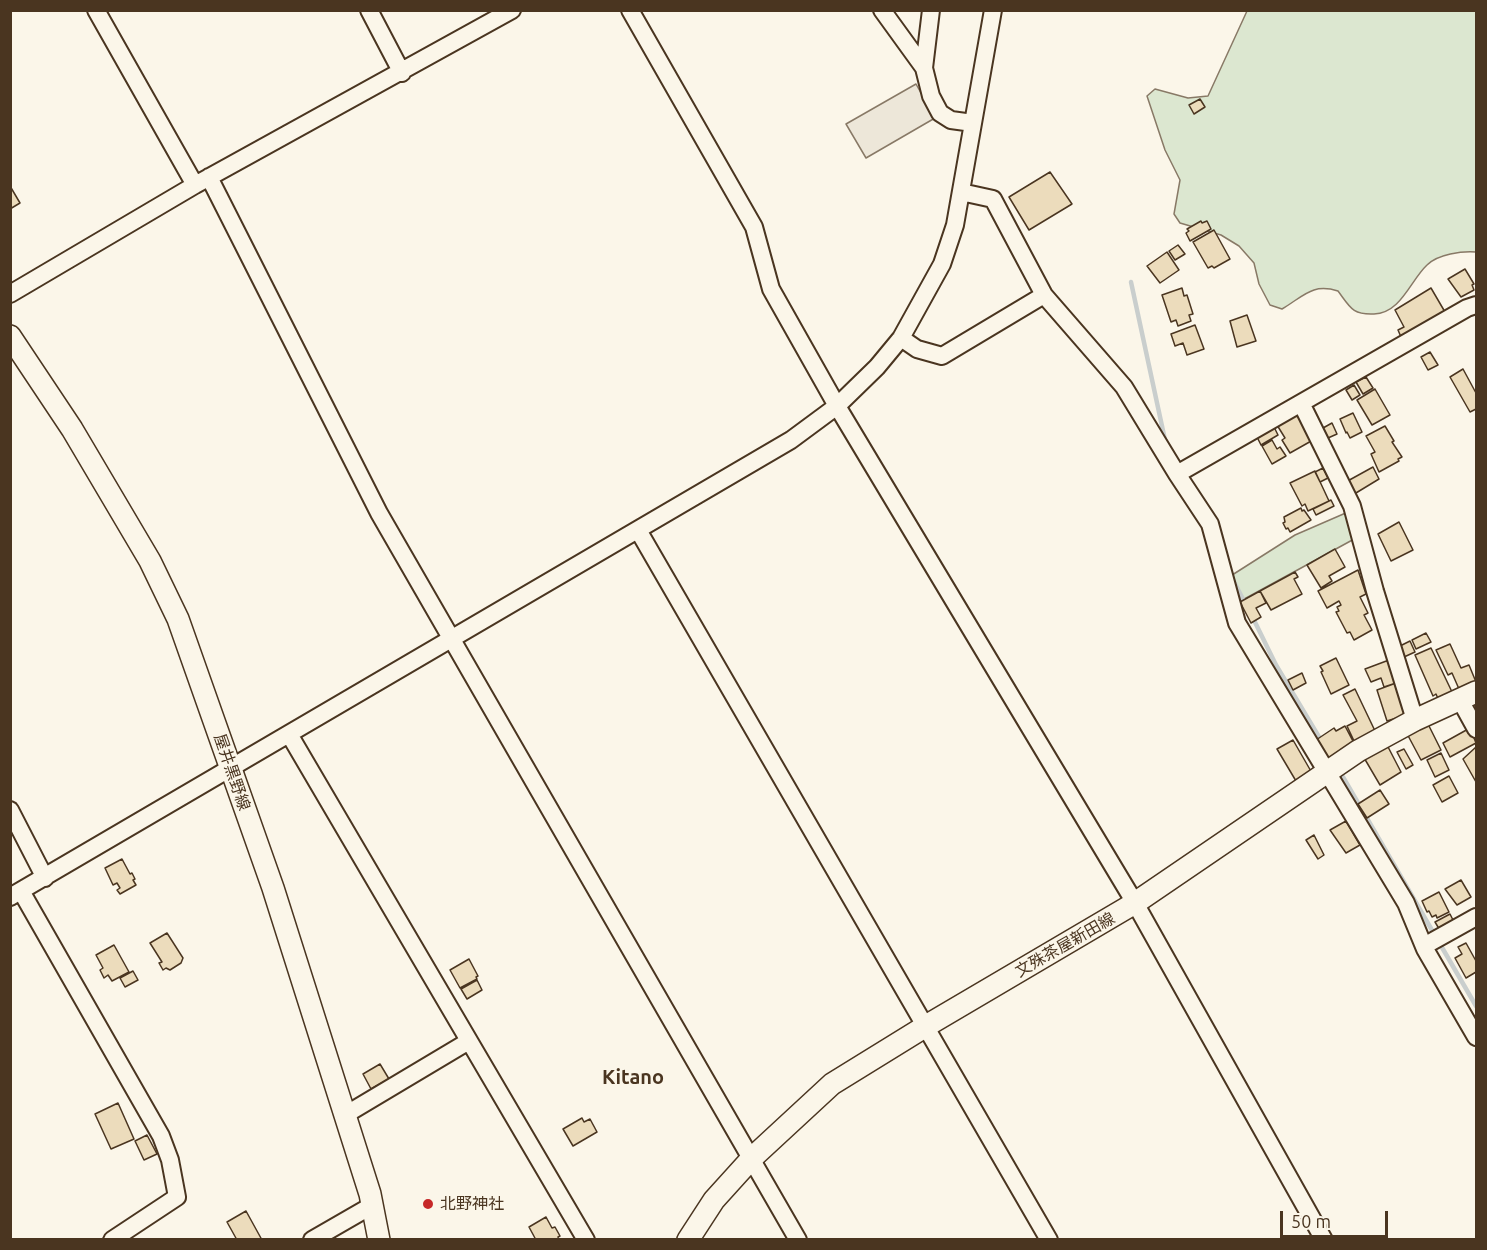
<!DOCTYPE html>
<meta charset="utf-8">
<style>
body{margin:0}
#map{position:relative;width:1487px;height:1250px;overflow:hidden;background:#fbf6e9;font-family:Ubuntu,sans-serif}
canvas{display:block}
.frame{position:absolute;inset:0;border:12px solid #4a3520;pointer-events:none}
.scale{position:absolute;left:1280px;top:1211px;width:108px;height:27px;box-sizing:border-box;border:3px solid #4a3520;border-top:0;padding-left:8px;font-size:18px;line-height:21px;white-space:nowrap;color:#4a3520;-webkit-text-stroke:4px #fbf6e9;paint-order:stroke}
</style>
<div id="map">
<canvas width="1487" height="1250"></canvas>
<div class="frame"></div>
<div class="scale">50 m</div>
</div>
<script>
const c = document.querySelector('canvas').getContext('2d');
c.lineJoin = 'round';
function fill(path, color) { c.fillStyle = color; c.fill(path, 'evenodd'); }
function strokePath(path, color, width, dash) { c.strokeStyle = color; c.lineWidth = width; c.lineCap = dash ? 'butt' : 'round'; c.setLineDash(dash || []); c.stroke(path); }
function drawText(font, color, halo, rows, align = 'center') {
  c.font = font + ' Ubuntu,"Noto Sans JP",sans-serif'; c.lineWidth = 4.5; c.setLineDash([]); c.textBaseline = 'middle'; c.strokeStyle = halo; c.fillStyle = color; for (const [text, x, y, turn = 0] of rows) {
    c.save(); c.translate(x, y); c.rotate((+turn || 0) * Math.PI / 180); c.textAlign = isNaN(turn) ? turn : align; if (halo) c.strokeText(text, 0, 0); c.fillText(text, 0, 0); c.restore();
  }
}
const green = new Path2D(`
 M1247,11H1476V252C1462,251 1438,254 1427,265C1410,281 1401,313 1374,314C1352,315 1350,307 1338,291C1312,283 1304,296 1282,309L1270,305L1259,284L1254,263L1239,246L1221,235L1180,223L1174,214L1180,180L1165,150L1147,96L1155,89L1188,98L1208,96Z
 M1348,512L1356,538L1237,603L1229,577L1295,535Z`);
const parking = new Path2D(`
 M916,84L935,118L866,158L846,124Z`);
const stream = new Path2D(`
 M1131,282L1165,440
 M1231,576L1245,603
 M1252,616L1276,665L1322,742
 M1343,777L1476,1006`);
const building = new Path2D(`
 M1200,99L1205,107L1194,114L1189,105Z
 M1050,172L1072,204L1029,230L1009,197Z
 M10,186L20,203L10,209Z
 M1201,221L1202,223L1207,221L1211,229L1190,241L1186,233L1189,231L1187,229Z
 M1214,230L1230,259L1214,268L1212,266L1208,268L1193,242Z
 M1178,245L1185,254L1175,260L1169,251Z
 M1167,252L1179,270L1160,283L1147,266Z
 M1465,269L1474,284L1472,285L1474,290L1461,297L1448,279Z
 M1182,288L1184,296L1187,295L1193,314L1189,315L1191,321L1178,326L1176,320L1171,322L1162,295Z
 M1431,288L1445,312L1401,337L1398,330L1404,327L1395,310Z
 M1247,315L1256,341L1237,347L1230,321Z
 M1195,325L1204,349L1187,355L1183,343L1175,346L1171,334Z
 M1430,352L1438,365L1428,370L1421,357Z
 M1463,369L1476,393V409L1470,412L1450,377Z
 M1366,377L1373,388L1363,394L1356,382Z
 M1354,385L1360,395L1352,400L1346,390Z
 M1375,389L1390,415L1372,425L1357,400Z
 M1353,413L1362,432L1350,438L1347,432L1346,433L1340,419Z
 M1297,414L1313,440L1290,453L1282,440L1285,438L1277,425Z
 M1332,423L1337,434L1328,438L1323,428Z
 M1273,425L1278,435L1261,445L1256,435Z
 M1385,426L1394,441L1392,442L1402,457L1398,459L1399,461L1379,472L1371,454L1375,452L1366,436Z
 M1272,440L1277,449L1280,447L1286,456L1272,464L1262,446Z
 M1373,467L1379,479L1351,496L1344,483Z
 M1323,468L1328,478L1320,482L1315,472Z
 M1315,471L1329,501L1308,511L1305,504L1302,506L1290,483Z
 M1331,500L1334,506L1316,515L1313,509Z
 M1301,508L1302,511L1304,510L1311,520L1290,532L1288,528L1286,529L1283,523L1285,522L1284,517Z
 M1399,522L1413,550L1391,561L1378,534Z
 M1335,549L1345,567L1329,576L1332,581L1321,588L1307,565Z
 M1358,570L1366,594L1360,597L1368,613L1364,615L1372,630L1354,640L1350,632L1347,633L1336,612L1339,611L1337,607L1341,605L1339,601L1327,608L1318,591Z
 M1295,572L1298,577L1294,579L1302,594L1271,610L1260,591Z
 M1260,591L1266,603L1256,608L1261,617L1251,623L1240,602Z
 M1426,633L1431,642L1416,649L1412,640Z
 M1410,641L1415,652L1404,657L1400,646Z
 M1450,644L1461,668L1469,665L1476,682L1459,689L1452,673L1448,675L1436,650Z
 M1431,648L1453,694L1439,701L1436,694L1433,696L1415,655Z
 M1336,658L1349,685L1331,694L1321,672L1323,671L1320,666Z
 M1389,660L1396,683L1384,687L1381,678L1371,682L1365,669Z
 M1302,673L1306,683L1293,690L1288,680Z
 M1396,683L1406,715L1387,721L1377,690Z
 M1355,689L1376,733L1355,743L1347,726L1357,721L1343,695Z
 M1426,720L1441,750L1421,760L1405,730Z
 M1345,726L1356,747L1328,763L1316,740L1334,728L1336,731Z
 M1470,728L1476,743L1450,757L1443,743Z
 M1293,740L1312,773L1296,781L1277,749Z
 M1386,743L1401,772L1380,785L1363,756Z
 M1476,747V782L1463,759Z
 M1404,749L1413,765L1406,769L1397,752Z
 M1441,753L1449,770L1435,777L1427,760Z
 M1449,776L1458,793L1442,802L1433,785Z
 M1380,790L1389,804L1367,818L1358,804Z
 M1346,821L1360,845L1346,853L1330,830Z
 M1314,835L1324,855L1318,859L1306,840Z
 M122,859L130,874L132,873L135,879L133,880L136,885L120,894L117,890L120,888L117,883L113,885L105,868Z
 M1461,880L1471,897L1457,905L1445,889Z
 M1439,892L1449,912L1437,918L1436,915L1432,917L1429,911L1427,912L1422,901Z
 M1450,914L1455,924L1441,932L1435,922Z
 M167,933L183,958L181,963L170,970L166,968L163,970L159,963L162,962L150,943Z
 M1466,943L1476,961V972L1466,978L1455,958L1462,954L1458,947Z
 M114,945L129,972L112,981L108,975L104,978L100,970L103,968L96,955Z
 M469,959L478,976L476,977L477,979L460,988L450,970Z
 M133,971L138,980L125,987L120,978Z
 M477,980L482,990L467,999L461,989Z
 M380,1064L389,1079L371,1089L363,1074Z
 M118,1103L134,1139L111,1149L95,1114Z
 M582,1118L584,1122L590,1119L597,1132L573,1146L563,1129Z
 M147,1135L157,1154L144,1160L135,1141Z
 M246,1211L262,1240H237L227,1222Z
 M546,1217L552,1228L555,1227L560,1236L558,1237L559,1240H536L529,1227Z`);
const minor = new Path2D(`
 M96,10L195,185
 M369,10L402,73
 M630,10L754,227L771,289L837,406L1135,903L1324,1240
 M882,10L924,68
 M931,10L924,68L931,96L940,113L951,120L973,123
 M209,177L379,513L798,1240
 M10,294L195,185L512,10
 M1044,295L1124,387L1177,474L1210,524L1237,623L1406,903L1425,949L1476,1037
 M901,338L917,349L942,356L1044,295L993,199L961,192
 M1301,403L1352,506L1375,591L1415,720
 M1177,474L1467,308L1476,305
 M638,530L1049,1240
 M1460,700L1476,729
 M289,734L586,1240
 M10,810L45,878
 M21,891L161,1136L170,1160L177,1197L112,1240
 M10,897L791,440L837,406L877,367L901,338L942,264L955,225L993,10
 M1424,946L1476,917
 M345,1115L469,1041
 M312,1240L371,1206`);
const major = new Path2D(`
 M10,336L72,429L150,561L178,619L273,888L370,1194L379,1240
 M688,1240L714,1200L752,1158L832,1084L926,1026L1135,903L1358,751L1415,720L1476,692`);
const markers = [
 [428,1204,6,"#c62828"]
];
const streetNames = [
 ["屋井黒野線",232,772,71],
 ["文殊茶屋新田線",1065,945,-30]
];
const poiNames = [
 ["北野神社",440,1204]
];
const quarterNames = [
 ["Kitano",633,1077]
];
fill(green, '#dce7d0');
strokePath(green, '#887966', 1.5);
fill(parking, '#ede7d9');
strokePath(parking, '#887966', 1.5);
strokePath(stream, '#c9cecd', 4.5);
fill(building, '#ecdcbc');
strokePath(building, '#4a3520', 1.5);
strokePath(minor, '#4a3520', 20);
strokePath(major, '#4a3520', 24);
strokePath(minor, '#fbf6e9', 16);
strokePath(major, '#fbf6e9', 21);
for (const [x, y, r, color] of markers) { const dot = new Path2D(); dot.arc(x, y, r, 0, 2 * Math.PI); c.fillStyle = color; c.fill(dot); strokePath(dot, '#fbf6e9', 2); }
drawText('16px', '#4a3520', '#fbf6e9', streetNames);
drawText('16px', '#4a3520', '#fbf6e9', poiNames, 'left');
drawText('bold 20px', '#4a3520', '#fbf6e9', quarterNames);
</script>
